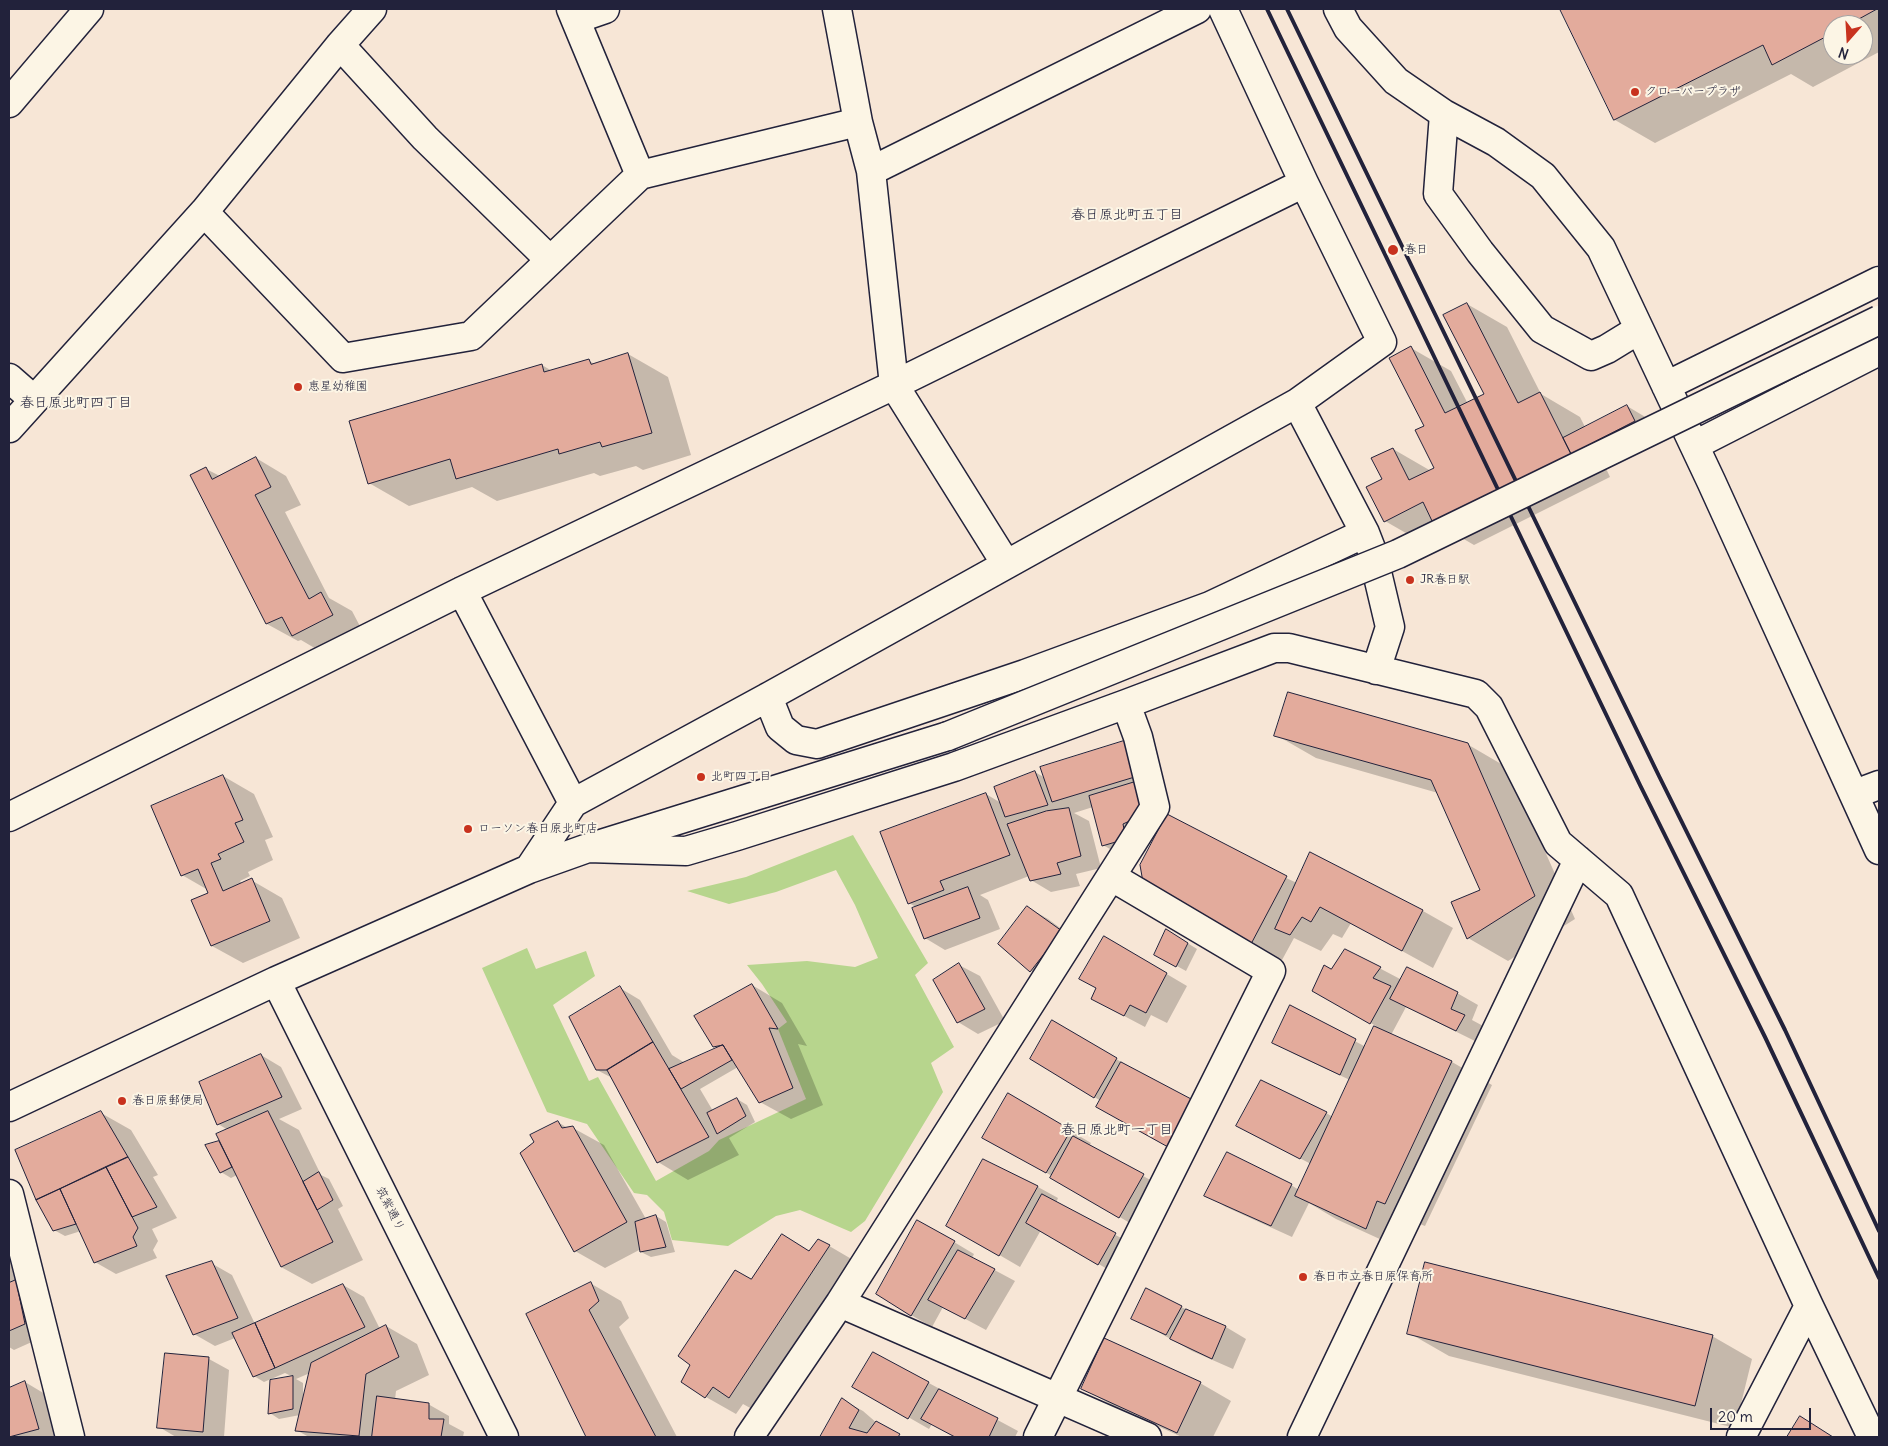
<!DOCTYPE html>
<meta charset="utf-8">
<style>
body{margin:0}
#map{position:relative;width:1888px;height:1446px;overflow:hidden;background:#f7e6d6;font-family:Delius,sans-serif}
canvas{display:block}
.frame{position:absolute;inset:0;border:10px solid #22223b;pointer-events:none}
.north{position:absolute;left:1823px;top:15px;width:50px;height:50px;box-sizing:border-box;background:#fcf5e5;border:1px solid #a5a1a1;border-radius:50%;rotate:199deg;font-size:14px;font-weight:700;line-height:20px;text-align:center;color:#22223b}
.north::after{content:'';display:block;margin:auto;width:18px;height:22px;background:#c8321e;clip-path:polygon(50% 0,100% 100%,50% 72%,0 100%)}
.scale{position:absolute;left:1710px;top:1408px;width:101px;height:22px;box-sizing:border-box;border:2px solid #22223b;border-top:0;padding-left:6px;font-size:15px;line-height:18px;white-space:nowrap;color:#22223b;-webkit-text-stroke:4px #fcf5e5;paint-order:stroke}
</style>
<div id="map">
<canvas width="1888" height="1446"></canvas>
<div class="frame"></div>
<div class="north">N</div>
<div class="scale">20 m</div>
</div>
<script>
const c = document.querySelector('canvas').getContext('2d');
c.lineJoin = 'round';
function fill(path, color) { c.fillStyle = color; c.fill(path, 'evenodd'); }
function strokePath(path, color, width, dash) { c.strokeStyle = color; c.lineWidth = width; c.lineCap = dash ? 'butt' : 'round'; c.setLineDash(dash || []); c.stroke(path); }
function drawText(font, color, halo, rows, align = 'center') {
  c.font = font + ' Delius,"Klee One",sans-serif'; c.lineWidth = 4; c.setLineDash([]); c.textBaseline = 'middle'; c.strokeStyle = halo; c.fillStyle = color; for (const [text, x, y, turn = 0] of rows) {
    c.save(); c.translate(x, y); c.rotate((+turn || 0) * Math.PI / 180); c.textAlign = isNaN(turn) ? turn : align; if (halo) c.strokeText(text, 0, 0); c.fillText(text, 0, 0); c.restore();
  }
}
const green = new Path2D(`
 M853,835L928,963L915,975L954,1047L931,1063L943,1092L865,1221L851,1232L800,1210L776,1216L728,1246L672,1240L664,1212L647,1195L634,1193L587,1124L547,1112L482,968L527,948L536,969L586,951L595,976L553,1005L589,1081L598,1077L656,1181L709,1151L719,1140L806,1099L778,1029L787,1022L762,984L747,965L807,961L855,967L878,958L855,905L836,870L776,892L729,904L687,891L746,877Z`);
const shadow = new Path2D(`
 M1562,9H1879V52L1813,87L1791,74L1655,143L1615,120ZM1833,25H1863V55H1833Z
 M1467,304L1507,327L1541,394L1580,417L1585,427L1627,406L1647,418L1602,460L1610,477L1474,545L1450,531L1425,544L1385,521L1384,480L1393,449L1431,471L1436,469L1425,426L1411,348L1451,371L1468,404L1485,395Z
 M628,354L668,377L691,455L643,470L636,466L600,476L594,473L497,501L472,487L409,506L369,483L542,365L552,371L589,361L595,364Z
 M256,458L286,476L301,505L285,512L329,598L352,611L363,632L323,653L301,640L298,641L267,624L192,476L206,469L220,476Z
 M1276,735L1467,744L1508,768L1575,919L1508,961L1468,938L1481,890L1438,793L1316,758Z
 M1127,741L1156,796L1164,822L1297,883L1310,854L1423,911L1453,928L1433,968L1351,923L1342,938L1333,934L1321,951L1294,938L1282,960L1257,947V946L1174,903L1162,827L1143,836L1146,851L1124,857L1103,845L1093,807L1074,813L1089,821L1101,868L1076,874L1080,886L1051,892L1031,880L1029,876L980,895L988,900L1000,929L945,950L925,938L916,907L909,903L986,794L1001,803L1035,772L1045,778Z
 M223,776L254,794L273,837L265,840L273,860L248,872L250,876L240,881L242,884L251,880L282,898L300,938L243,963L212,946L193,901L210,894L208,890L182,875Z
 M1027,907L1048,919L1082,944L1051,982L1031,971Z
 M1176,936L1197,949L1186,971L1166,960Z
 M1104,937L1187,986L1167,1023L1151,1015L1145,1027L1092,999L1098,988Z
 M1345,950L1402,980L1457,993L1478,1005L1472,1020L1485,1027L1477,1042L1406,1007L1391,1035L1452,1062L1492,1085L1425,1226L1417,1223L1406,1251L1336,1219L1309,1203L1292,1237L1226,1207L1206,1195L1291,1185L1299,1190L1311,1164L1237,1126L1326,1113L1333,1117L1350,1080L1294,1054L1274,1042L1290,1007L1366,1047L1376,1026L1314,990L1331,971Z
 M959,965L980,976L1005,1021L978,1034L958,1022Z
 M752,985L782,1003L807,1046L798,1044L823,1105L791,1119L760,1102L738,1067L700,1089L713,1111L737,1099L747,1105L755,1122L729,1138L739,1155L688,1180L658,1162L614,1079L597,1070L620,988L640,1000L672,1055L685,1063L718,1048L714,1046Z
 M1052,1022L1137,1071L1101,1101L1031,1059Z
 M261,1055L281,1067L302,1109L279,1119L299,1130L321,1175L329,1179L343,1206L338,1209L363,1260L312,1284L281,1267L237,1175L231,1178L221,1172L219,1142L222,1144L228,1130L218,1124Z
 M1009,1094L1091,1143L1089,1146L1163,1187L1140,1229L1052,1177V1176L1004,1149Z
 M101,1113L131,1130L158,1175L153,1177L177,1218L152,1229L158,1241L153,1250L157,1258L116,1274L95,1262L81,1231L65,1236L54,1230L37,1200L17,1151Z
 M558,1122L569,1129L573,1128L604,1145L646,1219L656,1216L666,1222L675,1252L651,1257L641,1252V1249L605,1268L575,1251Z
 M983,1161L1038,1187L1058,1198L1056,1203L1136,1246L1119,1276L1041,1230L1020,1267L948,1225Z
 M9,1202L45,1336L14,1350L9,1347Z
 M819,1240L860,1264L761,1414L743,1404L736,1414L706,1397L692,1365L751,1280L810,1252Z
 M954,1242L974,1254L972,1258L1015,1281L986,1330L943,1307L932,1327L911,1315Z
 M211,1263L232,1275L255,1324L343,1285L364,1297L380,1329L386,1326L417,1344L429,1375L396,1391L395,1400L428,1404L449,1416V1424L464,1432L463,1437H309L296,1430L300,1415L279,1419L270,1413L272,1381L293,1377L285,1373L264,1382L254,1376L235,1338L215,1346L194,1334ZM310,1373L303,1398V1383L296,1379Z
 M590,1283L621,1301L629,1318L619,1327L677,1437H588L527,1314Z
 M1146,1289L1195,1314L1226,1327L1246,1339L1233,1369L1192,1351L1133,1318Z
 M1409,1333L1712,1336L1752,1359L1735,1428L1449,1356Z
 M873,1353L1018,1431L1015,1437H956L932,1424L929,1429L854,1386Z
 M166,1355L209,1359L229,1370L224,1437H176L159,1427Z
 M25,1382L45,1394L58,1437H9V1390Z
 M1200,1383L1231,1401L1213,1437H1182L1113,1406L1083,1388Z
 M843,1400L863,1411L878,1424L902,1437H821Z`);
const building = new Path2D(`
 M1560,9H1877L1848,25H1833V33L1772,65L1763,45L1614,120Z
 M1467,303L1518,403L1540,392L1571,454L1433,523L1423,502L1384,522L1366,487L1382,479L1371,458L1393,448L1409,480L1434,468L1415,430L1424,426L1389,358L1411,346L1445,413L1484,394L1443,315Z
 M628,353L652,433L602,447L600,442L559,454L558,449L456,479L450,459L368,484L349,421L542,364L544,372L589,359L591,364Z
 M1627,405L1635,421L1571,454L1563,438Z
 M256,457L271,487L255,495L309,599L321,592L333,615L292,636L282,617L266,624L190,475L206,467L212,479Z
 M1288,692L1468,743L1535,896L1467,939L1451,902L1480,890L1431,780L1274,736Z
 M1127,740L1138,776L1052,802L1040,767Z
 M1035,771L1048,805L1005,817L994,787Z
 M223,775L243,820L235,823L244,842L218,854L221,859L211,863L223,891L252,878L270,921L211,946L191,900L208,893L198,869L181,876L151,806Z
 M1135,782L1145,814L1123,824L1126,839L1102,846L1089,796Z
 M986,793L1010,855L940,881L944,890L908,904L880,832Z
 M1069,808L1081,856L1057,863L1061,874L1030,881L1007,824L1046,811Z
 M1167,814L1287,876L1251,944L1144,888L1140,865Z
 M1310,852L1423,910L1402,951L1320,907L1311,922L1302,917L1290,935L1275,929Z
 M968,887L980,918L924,939L912,908Z
 M1027,906L1062,931L1030,972L998,944Z
 M1166,929L1188,943L1176,967L1154,955Z
 M1104,936L1167,973L1146,1013L1130,1005L1124,1016L1091,999L1096,988L1079,979Z
 M1345,949L1381,967L1373,978L1391,986L1370,1024L1312,991L1324,965L1331,969Z
 M959,963L985,1009L957,1023L933,980Z
 M1407,967L1458,992L1451,1009L1465,1015L1456,1031L1390,999Z
 M752,984L778,1029L769,1028L793,1088L759,1103L723,1045L713,1047L694,1016Z
 M620,986L653,1042L607,1070H596L569,1017Z
 M1290,1005L1356,1039L1340,1075L1272,1043Z
 M1052,1020L1117,1058L1094,1098L1030,1059Z
 M1374,1026L1452,1061L1385,1204L1377,1201L1366,1229L1295,1196Z
 M653,1042L709,1137L657,1163L607,1070Z
 M723,1045L732,1060L681,1089L669,1069Z
 M261,1054L282,1097L217,1125L199,1082Z
 M1121,1062L1193,1100L1168,1147L1096,1107Z
 M1261,1080L1327,1112L1300,1159L1236,1126Z
 M1008,1093L1071,1130L1046,1173L982,1138Z
 M737,1098L746,1116L717,1134L707,1113Z
 M101,1111L128,1157L36,1200L15,1150Z
 M268,1111L333,1242L281,1267L216,1134Z
 M558,1121L562,1128L573,1126L627,1222L574,1252L520,1153L534,1142L530,1135Z
 M1073,1136L1144,1174L1119,1218L1050,1178Z
 M219,1141L232,1167L220,1173L205,1145Z
 M1227,1152L1292,1184L1271,1226L1204,1196Z
 M128,1157L157,1207L132,1217L106,1167Z
 M983,1159L1038,1186L999,1256L946,1226Z
 M106,1167L138,1228L133,1237L137,1246L94,1263L60,1189Z
 M319,1172L333,1200L317,1210L303,1182Z
 M60,1189L76,1224L53,1231L36,1200Z
 M1042,1194L1116,1233L1098,1265L1026,1223Z
 M656,1215L666,1247L640,1252L635,1222Z
 M917,1220L955,1241L911,1316L876,1294Z
 M782,1234L809,1251L818,1239L830,1245L729,1398L713,1387L705,1398L681,1382L690,1365L678,1356L735,1270L751,1279Z
 M958,1250L995,1269L965,1319L928,1300Z
 M212,1261L238,1318L193,1335L166,1276Z
 M1425,1262L1713,1335L1695,1406L1407,1334Z
 M16,1280L25,1324L9,1331V1283Z
 M591,1282L599,1301L589,1310L656,1437H586L526,1314Z
 M343,1284L365,1327L275,1368L255,1323Z
 M1146,1288L1182,1306L1166,1335L1131,1319Z
 M1186,1309L1226,1326L1212,1359L1170,1339Z
 M255,1323L275,1368L253,1377L232,1333Z
 M386,1325L399,1357L366,1374L359,1436L295,1431L311,1363Z
 M1104,1338L1201,1382L1177,1433L1081,1389Z
 M873,1352L929,1382L908,1419L852,1387Z
 M165,1353L209,1357L203,1432L157,1428Z
 M293,1376V1409L268,1414L270,1380Z
 M25,1381L39,1429L9,1437V1388Z
 M939,1389L998,1418L989,1437H955L921,1419Z
 M377,1396L429,1403V1419H444L441,1437H372Z
 M842,1398L859,1410L849,1428L867,1433L876,1421L900,1434L898,1437H820Z
 M1800,1416L1833,1437H1787Z`);
const minor = new Path2D(`
 M571,9L640,175
 M837,9L858,122L871,171L894,385L1006,564
 M1338,9L1348,28L1396,81L1444,114L1496,142L1543,176L1601,248L1711,481L1879,850
 M576,19L605,9
 M340,45L425,138L550,260
 M9,103L89,9
 M1444,114L1438,194L1480,252L1542,329L1591,356L1607,349L1638,330
 M871,171L1197,9
 M204,212L343,358L471,336L640,175L858,122
 M9,378L33,399
 M1666,386L1879,281
 M1297,403L1365,533L1372,551L1390,627L1376,670
 M9,428L204,212L340,45L372,9
 M1695,445L1879,351
 M462,591L573,803
 M768,697L780,727L796,740L817,744L1025,674L1210,606L1365,533
 M1855,794L1879,785
 M9,817L462,591L894,385L1304,183
 M588,848L686,851L737,836L954,767L1126,704L1274,648H1289L1476,694L1489,707L1558,843L1619,895L1809,1306L1872,1437
 M529,869L573,803L768,697L1297,403L1382,342L1304,183L1223,9
 M276,981L504,1437
 M9,1107L276,981L529,869L588,848L948,736
 M9,1194L70,1437
 M840,1303L1147,1437
 M749,1437L840,1303L1155,807L1138,737L1126,704
 M1038,1437L1271,971L1112,877
 M1302,1437L1578,860
 M1741,1437L1809,1306`);
const rail = new Path2D(`
 M1267,9L1640,785L1765,1037L1879,1278
 M1287,9L1659,776L1785,1030L1879,1231`);
const minorBridge = new Path2D(`
 M948,736L1398,554L1879,320`);
const markers = [
 [1635,92,5,"#c8321e"],
 [1393,250,6,"#c8321e"],
 [298,387,5,"#c8321e"],
 [1410,580,5,"#c8321e"],
 [701,777,5,"#c8321e"],
 [468,829,5,"#c8321e"],
 [122,1101,5,"#c8321e"],
 [1303,1277,5,"#c8321e"]
];
const poiNames = [
 ["クローバープラザ",1645,92],
 ["春日",1404,250],
 ["恵星幼稚園",308,387],
 ["JR春日駅",1420,580],
 ["北町四丁目",711,777],
 ["ローソン春日原北町店",478,829],
 ["春日原郵便局",132,1101],
 ["春日市立春日原保育所",1313,1277]
];
const streetNames = [
 ["筑紫通り",390,1209,63]
];
const neighbourhoodNames = [
 ["春日原北町五丁目",1127,215],
 ["春日原北町四丁目",76,403],
 ["春日原北町一丁目",1117,1130]
];
fill(green, '#b7d58d');
fill(shadow, '#0003');
fill(building, '#e3ab9c');
strokePath(building, '#22223b', 1);
strokePath(minor, '#22223b', 31);
strokePath(minor, '#fcf5e5', 28);
strokePath(rail, '#22223b', 4);
strokePath(minorBridge, '#22223b', 31, []);
strokePath(minorBridge, '#fcf5e5', 28);
for (const [x, y, r, color] of markers) { const dot = new Path2D(); dot.arc(x, y, r, 0, 2 * Math.PI); c.fillStyle = color; c.fill(dot); strokePath(dot, '#fcf5e5', 2); }
drawText('12px', '#22223b', '#fcf5e5', poiNames, 'left');
drawText('12px', '#22223b', '#fcf5e5', streetNames);
drawText('14px', '#22223b', '#fcf5e5', neighbourhoodNames);
</script>
